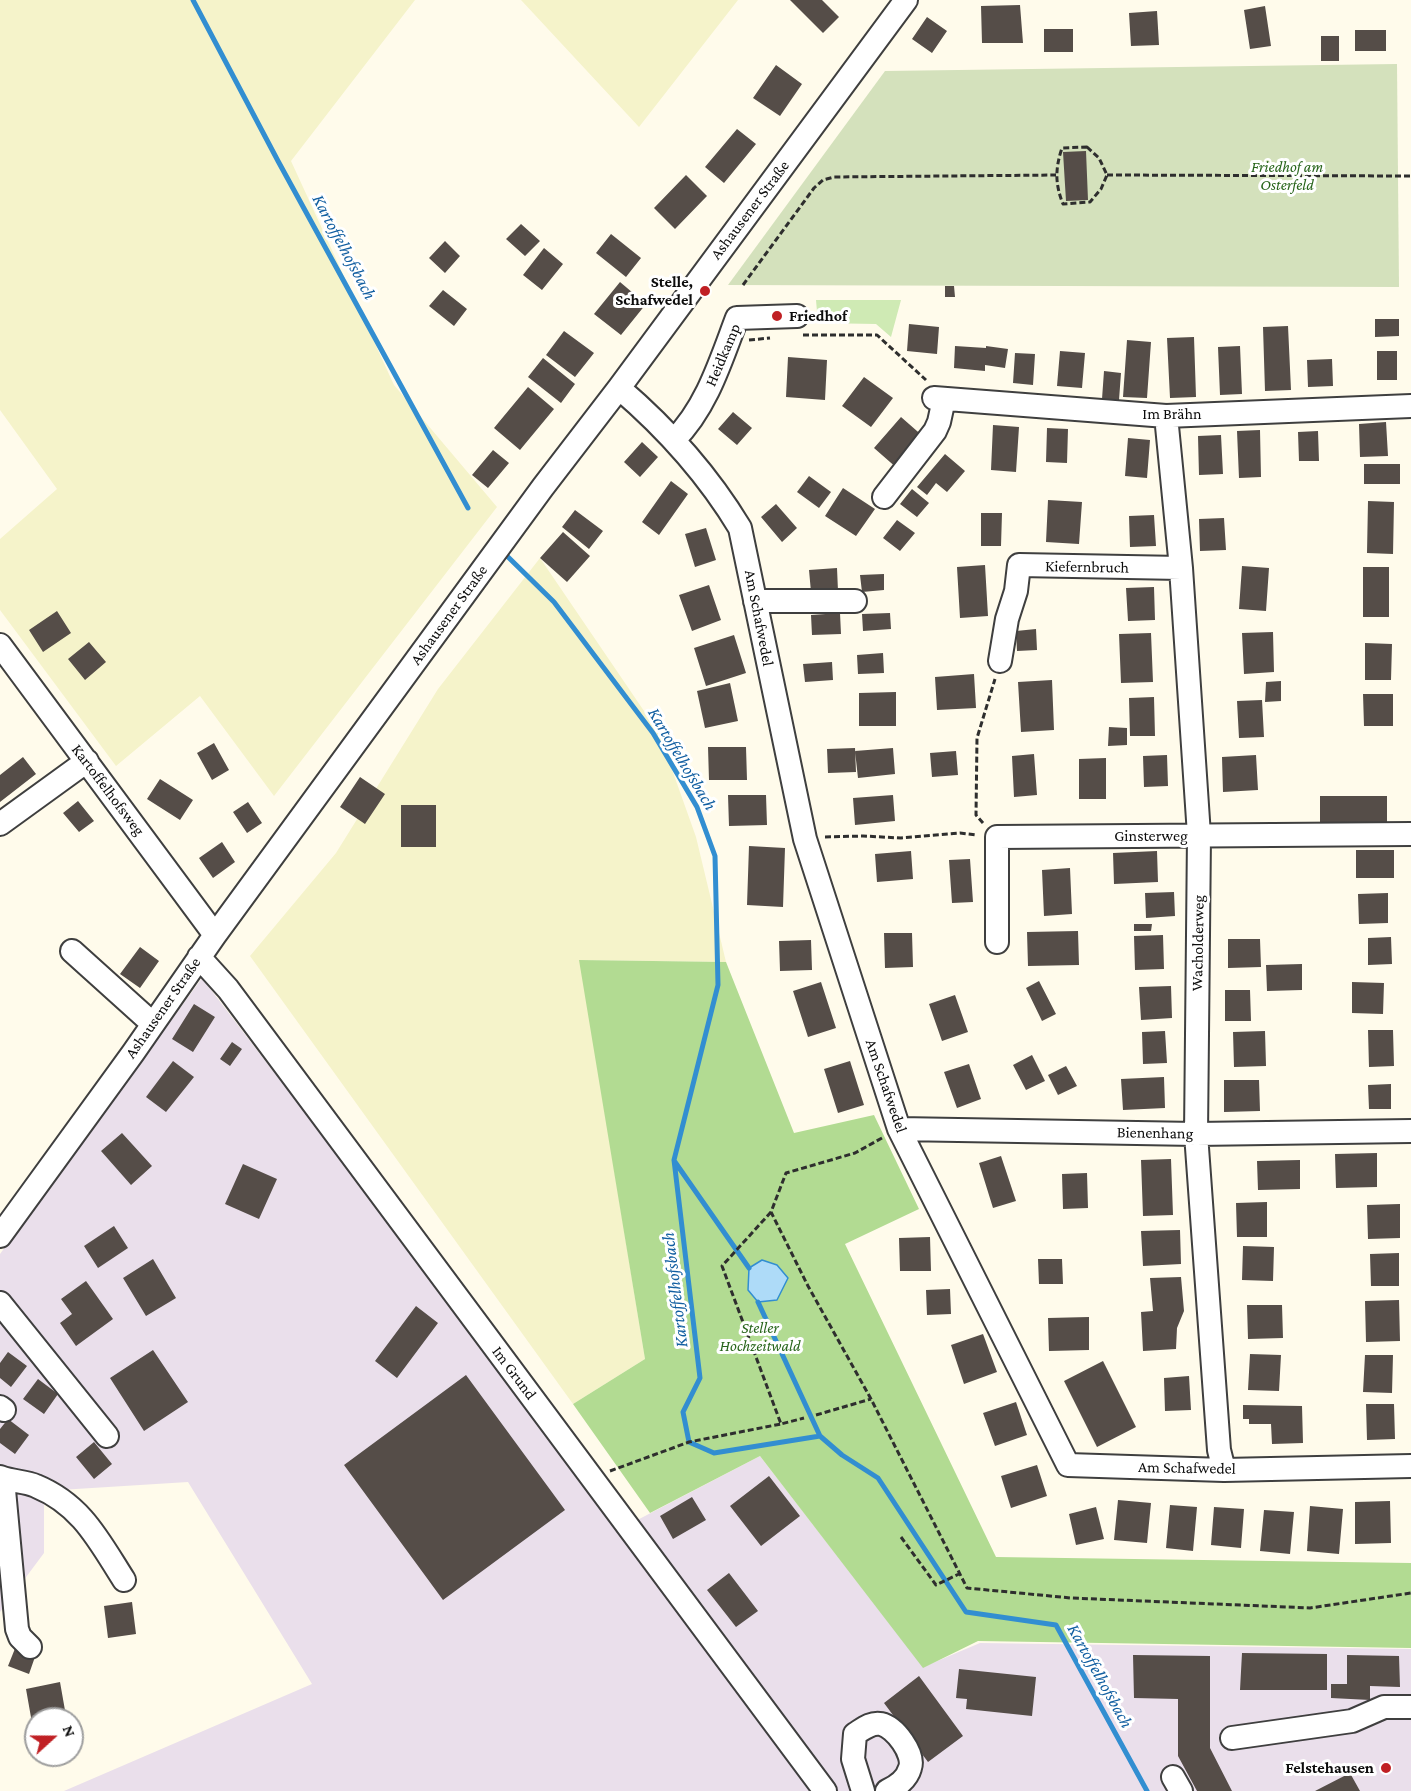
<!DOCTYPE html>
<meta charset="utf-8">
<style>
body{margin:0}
#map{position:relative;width:1411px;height:1791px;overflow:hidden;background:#fffbeb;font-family:"Crimson Pro",serif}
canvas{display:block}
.north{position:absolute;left:24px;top:1707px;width:60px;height:60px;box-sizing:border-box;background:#fff;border:2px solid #9e9e9e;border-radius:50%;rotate:69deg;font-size:16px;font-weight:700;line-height:24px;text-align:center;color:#0c0c0c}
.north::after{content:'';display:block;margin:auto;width:21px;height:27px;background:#c02024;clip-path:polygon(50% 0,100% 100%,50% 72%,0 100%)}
</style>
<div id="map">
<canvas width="1411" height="1791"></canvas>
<div class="north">N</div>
</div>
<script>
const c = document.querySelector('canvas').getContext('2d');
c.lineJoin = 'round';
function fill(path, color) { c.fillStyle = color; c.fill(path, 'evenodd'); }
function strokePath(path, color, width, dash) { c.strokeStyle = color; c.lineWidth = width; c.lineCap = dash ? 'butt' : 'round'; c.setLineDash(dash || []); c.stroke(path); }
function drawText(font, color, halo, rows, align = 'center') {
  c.font = font + ' "Crimson Pro",serif'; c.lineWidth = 6; c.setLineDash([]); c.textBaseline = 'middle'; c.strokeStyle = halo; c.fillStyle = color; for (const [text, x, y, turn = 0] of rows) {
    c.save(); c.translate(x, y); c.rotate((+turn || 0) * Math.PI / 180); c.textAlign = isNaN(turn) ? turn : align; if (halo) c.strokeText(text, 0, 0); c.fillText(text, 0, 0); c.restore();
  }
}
const industrial = new Path2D(`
 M202,978L622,1528L760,1456L923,1667L980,1643L1411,1649V1791H64L312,1684L188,1482L44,1491V1553L0,1612V1254Z`);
const farmland = new Path2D(`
 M0,0H415L291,161L394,385L497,507L274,796L200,696L116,766L0,610V539L57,489L0,410Z
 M521,0H738L639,127Z
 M540,558L659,733L696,837L726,962L580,960L645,1359L573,1404L250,956L336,853L438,689Z`);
const green = new Path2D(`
 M816,300H901L891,337L876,324L818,323Z`);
const forest = new Path2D(`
 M579,960L726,962L794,1133L874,1115L919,1209L845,1244L996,1557L1411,1563V1648L978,1641L923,1668L760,1456L650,1513L573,1404L645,1359Z`);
const cemetery = new Path2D(`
 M1397,64L1399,287L728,285L885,71Z`);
const water = new Path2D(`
 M762,1260L777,1265L788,1278L777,1300L758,1302L748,1290L749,1268Z`);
const stream = new Path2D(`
 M193,0L278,161L468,508
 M506,555L554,602L653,733L697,807L715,856L718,985L674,1160L700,1378L683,1412L689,1442L714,1453L820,1436L842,1455L878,1478L966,1612L1056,1625L1147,1791
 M675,1162L749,1268
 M758,1302L820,1436`);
const building = new Path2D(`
 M790,0H822L839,17L823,33Z
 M1020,5L1023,43H982L981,6Z
 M1265,6L1271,46L1250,49L1244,10Z
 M1157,11L1159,45L1131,46L1129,13Z
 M927,17L947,31L932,53L912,39Z
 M1044,29H1073V52H1044Z
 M1355,30H1386V51H1355Z
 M1321,36H1339V61H1321Z
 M776,65L802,84L780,116L753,98Z
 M737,129L756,144L724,183L705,167Z
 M1086,151L1088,200L1066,201L1063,152Z
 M686,175L707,196L675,229L654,208Z
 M521,224L540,241L525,256L506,239Z
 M611,234L641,258L626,277L596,253Z
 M445,241L460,256L445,273L429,258Z
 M544,248L563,264L542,290L523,275Z
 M620,282L646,304L621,335L594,314Z
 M945,286H954L955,297H945Z
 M443,290L467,309L454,326L429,306Z
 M1375,319H1399V336L1375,337Z
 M909,324L939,327L937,354L907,351Z
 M1288,326L1291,390L1265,391L1263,327Z
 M564,331L594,353L575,377L546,355Z
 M1194,337L1196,397L1170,398L1167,338Z
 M1127,340L1151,342L1147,398L1123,397Z
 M955,346L986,348V346L1008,349L1005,368L985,365V371L954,368Z
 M1240,346L1242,394L1220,395L1218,347Z
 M1060,351L1085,353L1082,388L1057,386Z
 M1377,351H1397V380H1377Z
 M1015,353L1035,354L1033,385L1013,383Z
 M788,357L827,360L825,400L786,397Z
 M543,358L575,384L561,403L528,377Z
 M1332,359L1333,386L1308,387L1307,360Z
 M1104,371L1121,373L1119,400L1102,399Z
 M864,377L893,398L871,427L842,406Z
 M528,387L554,409L520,450L494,428Z
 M733,412L752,428L737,445L718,429Z
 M901,417L925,438L898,469L874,448Z
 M1386,422L1388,456L1360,457L1359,424Z
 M993,425L1019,427L1016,472L991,470Z
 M1047,428L1068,429L1067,463L1046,462Z
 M1260,430L1261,477L1239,478L1237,431Z
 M1318,431L1319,461H1299L1298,432Z
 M1221,435L1223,474L1199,475L1198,436Z
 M1128,438L1150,440L1147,478L1125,476Z
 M642,442L658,457L640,477L624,462Z
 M493,450L509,463L488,488L472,475Z
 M945,454L965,471L947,492L936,483L927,495L917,487Z
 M1364,464H1400V484H1364Z
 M809,476L831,492L819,508L797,492Z
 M671,481L688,494L659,535L642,522Z
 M843,488L875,509L856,536L825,516Z
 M912,489L929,503L917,517L900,504Z
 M1048,500L1082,502L1079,544L1046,542Z
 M1368,501L1394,502L1393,554L1367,553Z
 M776,504L797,528L782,542L761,517Z
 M575,510L603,531L589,549L562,527Z
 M981,513H1002L1001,546H981Z
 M1154,515L1156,546L1130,547L1129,516Z
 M1224,518L1226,550L1200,551L1199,519Z
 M897,520L915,533L900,551L883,538Z
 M706,528L716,560L695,567L685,534Z
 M563,532L590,556L567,582L540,558Z
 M985,565L988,616L960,618L957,567Z
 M1242,566L1269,568L1266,611L1239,609Z
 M1363,567H1389V617H1363Z
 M837,568L838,591L811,592L809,570Z
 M884,574V590L862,592L860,575Z
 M709,585L721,620L692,631L679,595Z
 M1154,587L1155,620L1128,621L1126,588Z
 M57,611L71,633L43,652L29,630Z
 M840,613L841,634L812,635L811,615Z
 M890,613L891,629L863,631L862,614Z
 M1036,629L1037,650L1017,651L1016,631Z
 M1273,632L1274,672L1244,674L1242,633Z
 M1151,633L1153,682L1121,683L1119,634Z
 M734,635L746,673L706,686L694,648Z
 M89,642L106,662L85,680L68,659Z
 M1365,643L1392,644L1391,680H1365Z
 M883,653L884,673L858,674L857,655Z
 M832,662L833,680L805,682L803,664Z
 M974,674L976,708L937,710L935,677Z
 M1052,680L1054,730L1021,732L1018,682Z
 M1281,681V701L1265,702L1266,682Z
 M730,683L738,721L705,728L697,691Z
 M896,692V726H859V693Z
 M1363,694H1393V726H1364Z
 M1154,697L1155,736H1130L1129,698Z
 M1262,700L1264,737L1239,738L1237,701Z
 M1109,727L1127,728V745L1108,746Z
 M214,743L229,770L212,780L197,753Z
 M708,747H746L747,780H709Z
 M855,748L856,772L828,773L827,749Z
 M893,748L895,774L858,778L855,751Z
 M956,751L958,775L932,777L930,753Z
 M1034,754L1037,795L1014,797L1012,756Z
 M1167,755L1168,786L1144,787L1143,756Z
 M1256,755L1258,790L1223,792L1222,757Z
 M23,757L36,774L0,802V775Z
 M1106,758V799H1079V759Z
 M360,777L385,794L365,824L340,807Z
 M160,779L193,800L180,820L147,799Z
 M728,795H766L767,825L729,826Z
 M893,795L895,821L855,825L853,798Z
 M1320,796H1387V822H1320Z
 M78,801L94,821L79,832L63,813Z
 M248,802L262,823L247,833L233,812Z
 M401,805H436V847H401Z
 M222,842L235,862L213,878L199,858Z
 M749,846L785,848L783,907L747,905Z
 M1356,850H1394V878H1356Z
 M911,851L913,879L877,882L875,854Z
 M1157,851L1158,882L1114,884L1113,853Z
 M970,859L973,902L952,903L949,860Z
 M1070,868L1072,914L1044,916L1042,870Z
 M1174,892L1175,916L1146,918L1145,893Z
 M1388,893V923L1359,924L1358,894Z
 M1134,924H1152L1151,931H1134Z
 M1078,931L1079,965L1028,966L1027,932Z
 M884,933H912L913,967L885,968Z
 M1163,935L1164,969L1135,970L1134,936Z
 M1391,937L1392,964L1368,965V938Z
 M1228,939H1260L1261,967L1228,968Z
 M811,940L812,970L780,971L779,941Z
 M140,947L159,961L140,988L120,974Z
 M1302,964V990L1267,991L1266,965Z
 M1039,981L1056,1014L1042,1021L1026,988Z
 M821,982L836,1028L808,1037L793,991Z
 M1352,982L1384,983L1383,1014L1352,1013Z
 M1171,986L1172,1018L1141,1020L1139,987Z
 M1225,990H1250L1251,1021H1225Z
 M955,995L968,1032L942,1041L929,1004Z
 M194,1004L215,1017L193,1052L172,1039Z
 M1368,1030H1393L1394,1066L1369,1067Z
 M1165,1031L1167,1063L1143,1064L1142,1032Z
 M1265,1031L1266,1066L1234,1067L1233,1032Z
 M232,1042L242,1049L230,1066L220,1059Z
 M1032,1055L1045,1081L1026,1090L1013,1065Z
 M173,1061L194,1077L166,1112L146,1097Z
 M850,1061L864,1105L838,1113L824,1069Z
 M969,1064L981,1099L957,1108L944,1072Z
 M1066,1066L1077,1086L1058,1095L1048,1075Z
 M1164,1077L1165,1108L1123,1110L1121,1079Z
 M1224,1080H1259L1260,1111L1224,1112Z
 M1391,1084V1109H1369L1368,1085Z
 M122,1133L152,1166L131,1185L101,1151Z
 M1377,1153V1187L1336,1188L1335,1154Z
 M1001,1156L1016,1201L993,1208L979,1163Z
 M1171,1159L1173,1215L1143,1216L1141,1160Z
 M1300,1160V1189L1258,1190L1257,1161Z
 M243,1164L277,1179L259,1219L225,1204Z
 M1087,1173L1088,1208L1063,1209L1062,1174Z
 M1267,1202V1237H1237L1236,1203Z
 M1400,1204V1238L1368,1239L1367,1205Z
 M114,1226L128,1248L98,1268L84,1246Z
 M1180,1230L1181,1264L1143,1266L1141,1231Z
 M930,1237L931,1271H900L899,1238Z
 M1243,1246L1274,1247L1273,1281L1242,1280Z
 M1399,1253V1286H1371L1370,1254Z
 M153,1259L176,1298L146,1316L123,1278Z
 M1038,1259H1062L1063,1284H1039Z
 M1181,1277L1184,1311L1177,1328L1176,1349L1143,1351L1141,1312L1153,1311L1150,1278Z
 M86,1281L113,1319L76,1346L60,1323L72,1314L61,1299Z
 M950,1289L951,1314L927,1315L926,1290Z
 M1399,1300L1400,1341L1366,1342L1365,1301Z
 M1247,1305H1282L1283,1338L1248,1339Z
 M416,1306L438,1323L397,1378L375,1361Z
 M1089,1317V1350L1049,1351L1048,1318Z
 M983,1334L997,1372L964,1384L951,1345Z
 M153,1350L188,1402L144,1431L110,1378Z
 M8,1352L27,1366L11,1387L0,1378V1363Z
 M1250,1354L1281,1355L1279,1391L1248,1390Z
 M1365,1355H1393L1392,1393L1363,1392Z
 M1103,1361L1136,1427L1097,1447L1064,1381Z
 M466,1375L565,1510L443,1600L344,1465Z
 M1189,1376L1191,1410L1165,1411L1164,1378Z
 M38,1379L58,1394L44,1414L23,1399Z
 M1016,1402L1027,1435L995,1446L983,1413Z
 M1366,1404H1394L1395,1439L1367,1440Z
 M1243,1405L1302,1406L1303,1443L1272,1444L1271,1424H1249V1419H1243Z
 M8,1419L29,1435L15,1454L0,1443V1429Z
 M94,1442L112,1464L94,1479L76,1457Z
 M1037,1465L1047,1496L1011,1508L1001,1476Z
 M769,1476L800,1516L761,1546L730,1506Z
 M692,1497L706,1520L673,1539L660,1516Z
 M1118,1500L1151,1503L1147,1543L1114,1540Z
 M1390,1501L1391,1543L1355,1544V1502Z
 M1170,1505L1197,1507L1193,1551L1166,1548Z
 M1310,1506L1343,1509L1339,1554L1307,1551Z
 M1096,1507L1104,1539L1076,1545L1069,1514Z
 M1214,1507L1244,1509L1241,1548L1211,1545Z
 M1264,1510L1294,1512L1290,1554L1260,1551Z
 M729,1573L758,1611L736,1627L707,1590Z
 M132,1602L136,1634L108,1638L104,1606Z
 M16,1646L36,1654L29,1674L8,1666Z
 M1242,1653L1327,1654V1690H1240Z
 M1133,1655L1210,1656V1748L1232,1791H1197L1178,1756V1699L1134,1698Z
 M1347,1655L1399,1656L1400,1687L1370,1686V1700L1331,1698V1684H1347Z
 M959,1669L1036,1677L1032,1716L966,1709L967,1699L956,1698Z
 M919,1676L963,1736L928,1762L884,1703Z
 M60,1682L66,1716L36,1719V1722L32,1723L26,1689Z
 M1350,1773L1360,1791H1315Z`);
const path = new Path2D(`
 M1087,147L1099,158L1107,175L1101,189L1090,202L1063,204C1055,184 1055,169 1062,148Z
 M1107,175L1411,176
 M743,285L814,188L823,180L834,177L1056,175
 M803,335H877L926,380
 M749,340L770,338
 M983,823L976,815L977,738L995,679
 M825,837L863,836L901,838L960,833L977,835
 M882,1138L855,1153L786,1173L771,1212L808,1286L871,1399L967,1588L1071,1598L1310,1608L1411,1593
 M771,1212L722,1266L781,1424L804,1418
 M816,1415L871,1399
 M610,1471L689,1442L781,1424
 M901,1537L936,1585L959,1574`);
const minor = new Path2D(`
 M619,388C667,429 708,475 740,528L805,839L899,1129L1068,1465L1224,1470L1411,1466
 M934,398L1166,416L1411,406
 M1166,416L1181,568L1199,835L1196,1134L1219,1450L1224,1470
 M674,440C707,407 721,360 737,318L797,316
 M884,497L935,431L939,422L944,399
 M755,601H855
 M0,645L215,935
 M1000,661L1007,619L1016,591L1019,565L1181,568
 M0,824L87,761
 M997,942V837L1411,834
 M72,951L153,1024
 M199,957L228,989L825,1791
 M899,1129L1196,1134L1411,1131
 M0,1236L133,1053L215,935L543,487L619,388L906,0
 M0,1303L107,1436
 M0,1407L4,1410
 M0,1477C12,1482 25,1481 36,1486C82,1505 99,1541 124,1580
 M4,1490L17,1629L20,1637L30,1647
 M1232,1738L1352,1721L1384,1707H1411
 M1173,1777L1181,1791
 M863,1791L853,1759L855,1734C863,1729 871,1722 881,1724C895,1727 915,1754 910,1768C907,1779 896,1787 887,1791`);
const markers = [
 [705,291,6,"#c02024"],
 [777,316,6,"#c02024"],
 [1386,1768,6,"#c02024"]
];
const parkNames = [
 ["Friedhof am",1287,167],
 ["Osterfeld",1287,185],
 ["Steller",760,1328],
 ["Hochzeitwald",760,1346]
];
const streetNames = [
 ["Ashausener Straße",750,210,-53],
 ["Heidkamp",723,355,-67],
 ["Im Brähn",1172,414],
 ["Kiefernbruch",1087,567,1],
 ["Ashausener Straße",449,615,-54],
 ["Am Schafwedel",759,618,79],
 ["Kartoffelhofsweg",108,790,53],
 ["Ginsterweg",1151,836],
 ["Wacholderweg",1198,943,-89],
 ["Ashausener Straße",163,1008,-55],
 ["Am Schafwedel",886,1086,71],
 ["Bienenhang",1155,1133,1],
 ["Im Grund",514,1373,53],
 ["Am Schafwedel",1187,1468,1]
];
const poiNames = [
 ["Stelle,",693,282],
 ["Schafwedel",693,300],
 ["Friedhof",789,316,"left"],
 ["Felstehausen",1374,1768]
];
const waterNames = [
 ["Kartoffelhofsbach",344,247,62],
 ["Kartoffelhofsbach",682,759,59],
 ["Kartoffelhofsbach",675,1290,-97],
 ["Kartoffelhofsbach",1100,1676,61]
];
fill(industrial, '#eadfeb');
fill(farmland, '#f5f3ca');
fill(green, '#cfeab4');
fill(forest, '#b2db92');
fill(cemetery, '#d4e1bc');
fill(water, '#aedbf8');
strokePath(water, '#328ed1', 1.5);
strokePath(stream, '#328ed1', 5);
fill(building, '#554d48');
strokePath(minor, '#3f3f3f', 26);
strokePath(path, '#2e2e2e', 3, [6, 3]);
strokePath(minor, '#fff', 22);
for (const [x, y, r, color] of markers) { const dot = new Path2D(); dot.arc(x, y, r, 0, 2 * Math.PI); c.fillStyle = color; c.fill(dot); strokePath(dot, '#fff', 2); }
drawText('italic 16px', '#28651b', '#fff', parkNames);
drawText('16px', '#0c0c0c', '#fff', streetNames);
drawText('bold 16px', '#0c0c0c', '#fff', poiNames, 'right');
drawText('italic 18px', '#125fa1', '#fff', waterNames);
</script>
